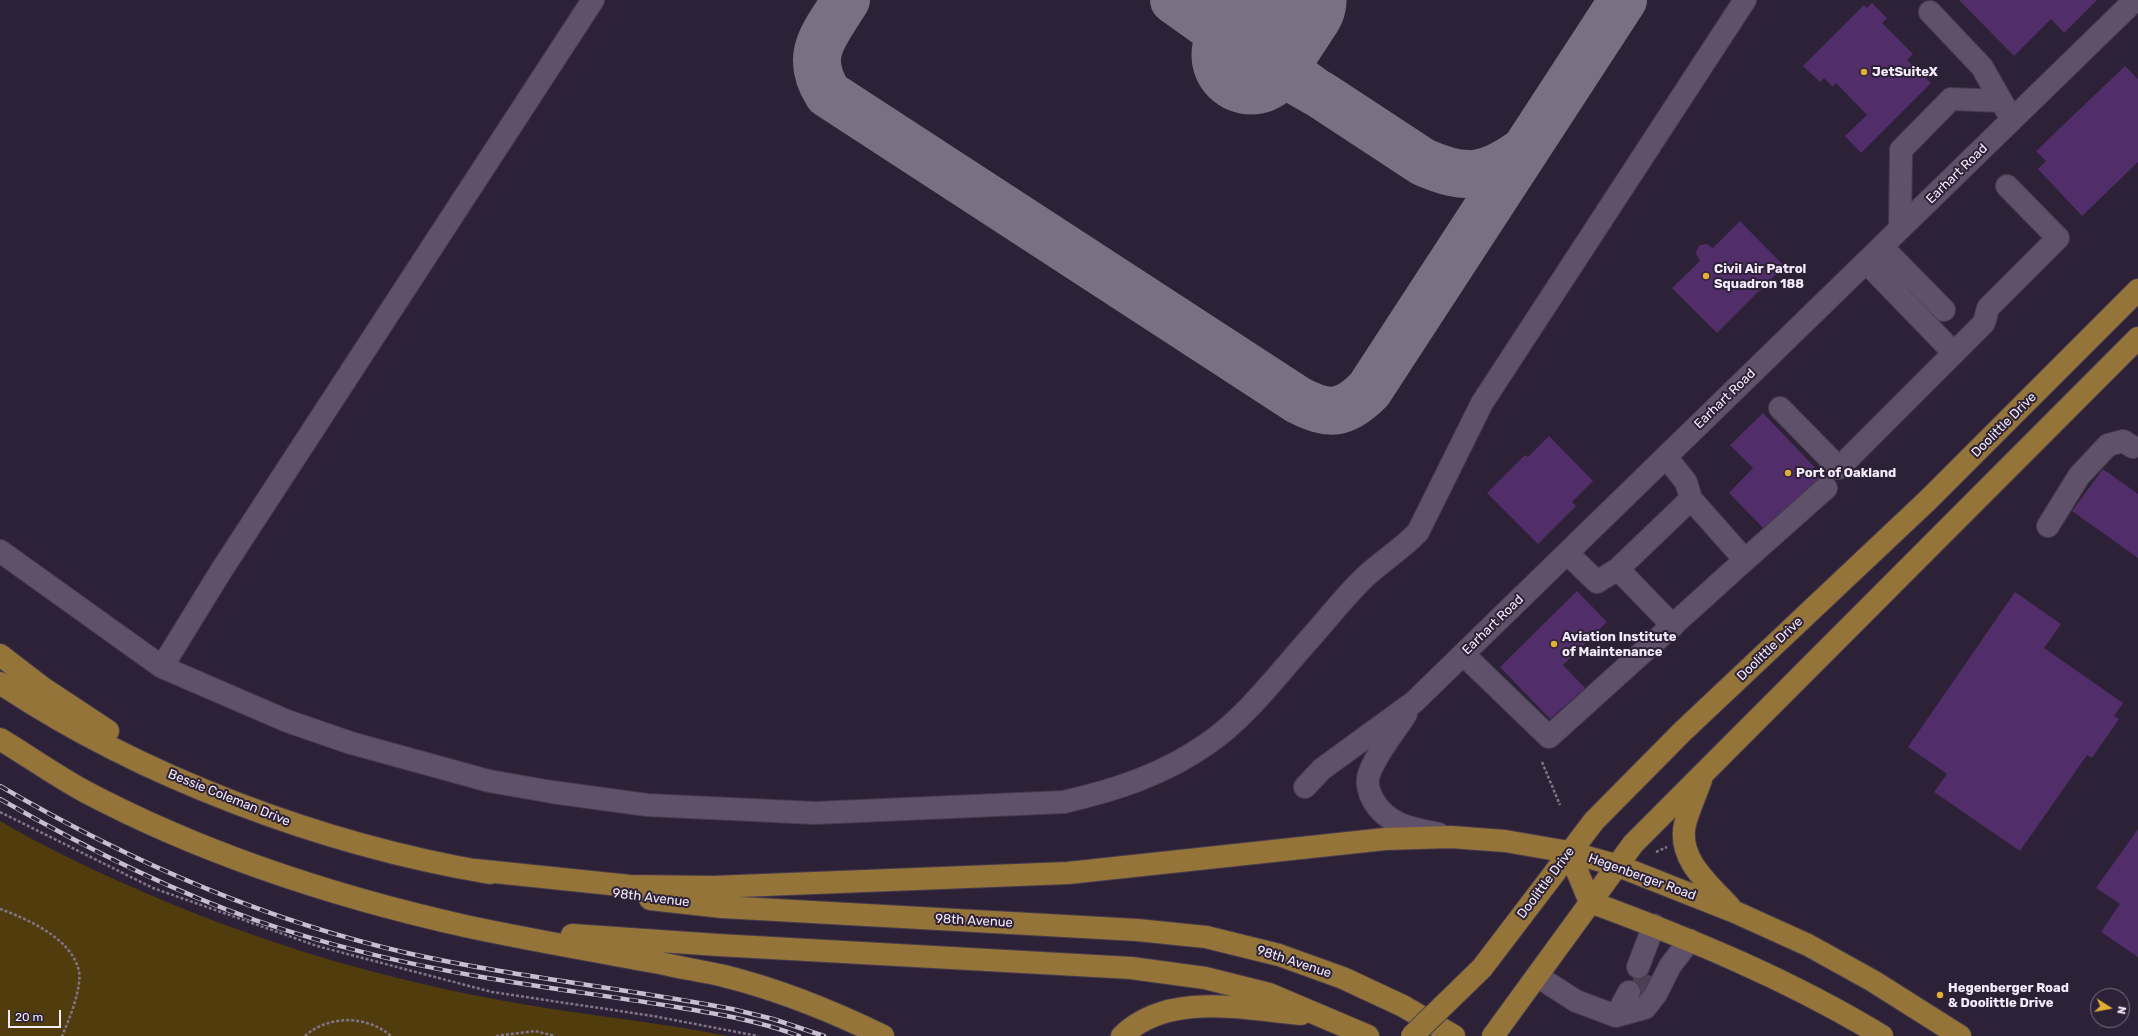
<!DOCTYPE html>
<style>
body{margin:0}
#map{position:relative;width:2138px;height:1036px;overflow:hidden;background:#2d2137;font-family:Rubik,sans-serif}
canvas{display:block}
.north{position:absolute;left:2090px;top:988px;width:40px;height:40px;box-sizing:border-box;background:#2d2137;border:1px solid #7c7285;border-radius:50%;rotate:101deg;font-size:11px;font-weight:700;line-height:16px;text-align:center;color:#f3ebfa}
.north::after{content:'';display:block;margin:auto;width:14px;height:18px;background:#e1af34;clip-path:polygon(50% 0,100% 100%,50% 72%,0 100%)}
.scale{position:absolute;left:8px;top:1010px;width:53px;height:18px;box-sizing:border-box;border:2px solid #f3ebfa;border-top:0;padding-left:5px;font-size:12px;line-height:14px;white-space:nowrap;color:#f3ebfa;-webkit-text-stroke:3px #2d2137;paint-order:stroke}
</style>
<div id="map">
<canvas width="2138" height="1036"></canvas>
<div class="north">N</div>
<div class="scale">20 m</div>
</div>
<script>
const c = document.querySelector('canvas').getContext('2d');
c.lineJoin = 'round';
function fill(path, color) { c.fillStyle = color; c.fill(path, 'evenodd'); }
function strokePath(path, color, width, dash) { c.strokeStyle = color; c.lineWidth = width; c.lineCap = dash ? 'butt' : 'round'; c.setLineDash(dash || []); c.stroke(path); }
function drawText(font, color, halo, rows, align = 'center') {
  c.font = font + ' Rubik,sans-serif'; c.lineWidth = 4; c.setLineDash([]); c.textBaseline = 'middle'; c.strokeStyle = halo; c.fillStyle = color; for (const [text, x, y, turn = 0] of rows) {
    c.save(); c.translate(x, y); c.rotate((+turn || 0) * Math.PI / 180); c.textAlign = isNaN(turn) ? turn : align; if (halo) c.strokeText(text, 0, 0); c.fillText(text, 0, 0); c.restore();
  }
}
const green = new Path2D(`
 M0,821C37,843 77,862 116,880C246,939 381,980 522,1004C590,1016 659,1022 727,1036H0Z`);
const taxiway = new Path2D(`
 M846,0C825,34 803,55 828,94L1298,400C1329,416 1344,415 1369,390L1623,0
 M1174,0L1251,55L1321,95L1423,162C1466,181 1486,178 1524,151
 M1291,0C1284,23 1275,48 1288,70C1293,77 1304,83 1310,88`);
const runway = new Path2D(`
 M1251,55L1287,0`);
const building = new Path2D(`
 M1959,0H2097L2064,33L2051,19L2014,56Z
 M1872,3L1887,18L1882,23L1913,54L1907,60L1931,83L1861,153L1845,136L1867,115L1836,83L1833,87L1824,78L1820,82L1803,66L1864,5L1867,8Z
 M2125,66L2138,79V162L2082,216L2038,169L2046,161L2036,151Z
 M1740,221L1784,266L1717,333L1672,288L1700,261L1696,254L1697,249L1700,245L1707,244L1713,248Z
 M1763,413L1823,476L1763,528L1729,493L1753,468L1730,445Z
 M1549,436L1593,481L1572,502L1576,506L1538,544L1487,493L1525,455L1528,457Z
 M2103,469L2138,494V558L2072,511Z
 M1577,591L1607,622L1563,665L1585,688L1550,719L1500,667Z
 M2015,592L2061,624L2044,648L2123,703L2114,716L2119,719L2092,758L2087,755L2020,851L1934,792L1947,774L1908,747Z
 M2138,829V957L2101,932L2120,904L2096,888Z`);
const minorTunnel = new Path2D(`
 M1639,995L1648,970`);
const path = new Path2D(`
 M1542,762L1560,805
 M0,812L153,888L317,946L492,992L653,1016L758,1036
 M1656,852L1667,847
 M0,909C28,919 72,939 79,971C82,988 69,1020 62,1036
 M305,1036C328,1015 367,1015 391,1036
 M496,1036L535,1031L555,1036`);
const minor = new Path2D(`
 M1930,12L1982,67L2007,111
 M1900,229L1901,150L1951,99L2001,101
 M1882,247L1944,310
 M1866,262L1954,353
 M1780,408L1839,468L1984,323L1988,308L2058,238L2007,186
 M1666,457L1686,482L1691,499L1745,560L1826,488
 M2048,526L2079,476L2108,445L2123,441L2133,447
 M0,551L162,667L287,721L351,743L489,781L552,792L647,805L815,813L1064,802C1115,790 1163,775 1207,744C1245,718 1276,677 1306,643C1326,621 1344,597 1365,577C1382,561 1402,549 1418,532L1482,403L1745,0
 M1567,553L1597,582L1618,569
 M1673,626L1618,569L1691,499
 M1463,654L1549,737L1745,560
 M162,667L221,571L593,0
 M1406,714C1394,733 1377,752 1369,774C1366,782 1369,793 1373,800C1387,825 1413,829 1439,834
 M1305,787L1322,769L1414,702L2135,0
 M1638,967L1654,925
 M1537,976L1576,1001L1616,1016L1645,1008L1656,994L1670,966L1690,940
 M1616,1016L1629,992`);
const major = new Path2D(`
 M0,655L43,688L108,731
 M0,683C141,777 323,845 490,873
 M0,739C28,756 55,775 84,791C201,853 336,897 465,926C530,940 595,951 660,963C681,968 703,971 724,976C780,990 832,1011 883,1036
 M1701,780C1696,794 1689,809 1685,824C1677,859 1709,884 1730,907
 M1569,852L1590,902C1691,939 1790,980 1882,1036
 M475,870L630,886L713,887L1068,873L1385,839L1451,837L1505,841L1569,852L1616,865L1735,912L1808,945L1873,981L1960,1036
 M650,899L722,907L1137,930L1206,937L1279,955L1343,978L1403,1006L1454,1036
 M572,935L718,945L1131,968L1205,978L1269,994L1368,1036
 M1482,968L1594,821L1682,732L1928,500L2138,290
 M1122,1036C1168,991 1244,1009 1301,1014
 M1493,1036L1633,844L2138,338`);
const rail = new Path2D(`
 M0,786C127,860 263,920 407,953C514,977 624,988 732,1009L773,1019L824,1036
 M0,799C82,846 166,889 255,920C327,945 401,963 476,976C543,988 610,996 676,1007C718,1014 760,1021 799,1036`);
const majorBridge = new Path2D(`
 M1412,1036L1482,968`);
const markers = [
 [1864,72,4,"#e1af34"],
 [1706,276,4,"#e1af34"],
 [1788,473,4,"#e1af34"],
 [1554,644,4,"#e1af34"],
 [1940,995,4,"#e1af34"]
];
const poiNames = [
 ["JetSuiteX",1872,72],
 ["Civil Air Patrol",1714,269],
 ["Squadron 188",1714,284],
 ["Port of Oakland",1796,473],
 ["Aviation Institute",1562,637],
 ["of Maintenance",1562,652],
 ["Hegenberger Road",1948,988],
 ["& Doolittle Drive",1948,1003]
];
const streetNames = [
 ["Earhart Road",1957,174,-44],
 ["Earhart Road",1725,399,-44],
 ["Doolittle Drive",2004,425,-45],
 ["Earhart Road",1493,625,-44],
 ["Doolittle Drive",1770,649,-44],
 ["Bessie Coleman Drive",229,798,22],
 ["Hegenberger Road",1642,877,20],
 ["Doolittle Drive",1546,883,-53],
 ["98th Avenue",651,898,7],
 ["98th Avenue",974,921,3],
 ["98th Avenue",1294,962,18]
];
fill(green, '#503c0d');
strokePath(taxiway, '#7a7083', 48);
strokePath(runway, '#7a7083', 119);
fill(building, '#512d69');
strokePath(minorTunnel, '#4b3f54', 22, [22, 11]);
strokePath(minor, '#473b4e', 24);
strokePath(major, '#473b4e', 24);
strokePath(path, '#807588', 2.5, [3, 2]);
strokePath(minor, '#5f516a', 22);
strokePath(major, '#947438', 22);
strokePath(rail, '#c7becf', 4.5);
strokePath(rail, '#2d2137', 3, [9]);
strokePath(majorBridge, '#473b4e', 24, []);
strokePath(majorBridge, '#947438', 22);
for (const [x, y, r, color] of markers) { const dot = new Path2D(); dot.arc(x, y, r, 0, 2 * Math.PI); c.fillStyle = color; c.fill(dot); strokePath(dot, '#2d2137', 1.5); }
drawText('bold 13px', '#f3ebfa', '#2d2137', poiNames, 'left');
drawText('13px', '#f3ebfa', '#2d2137', streetNames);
</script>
